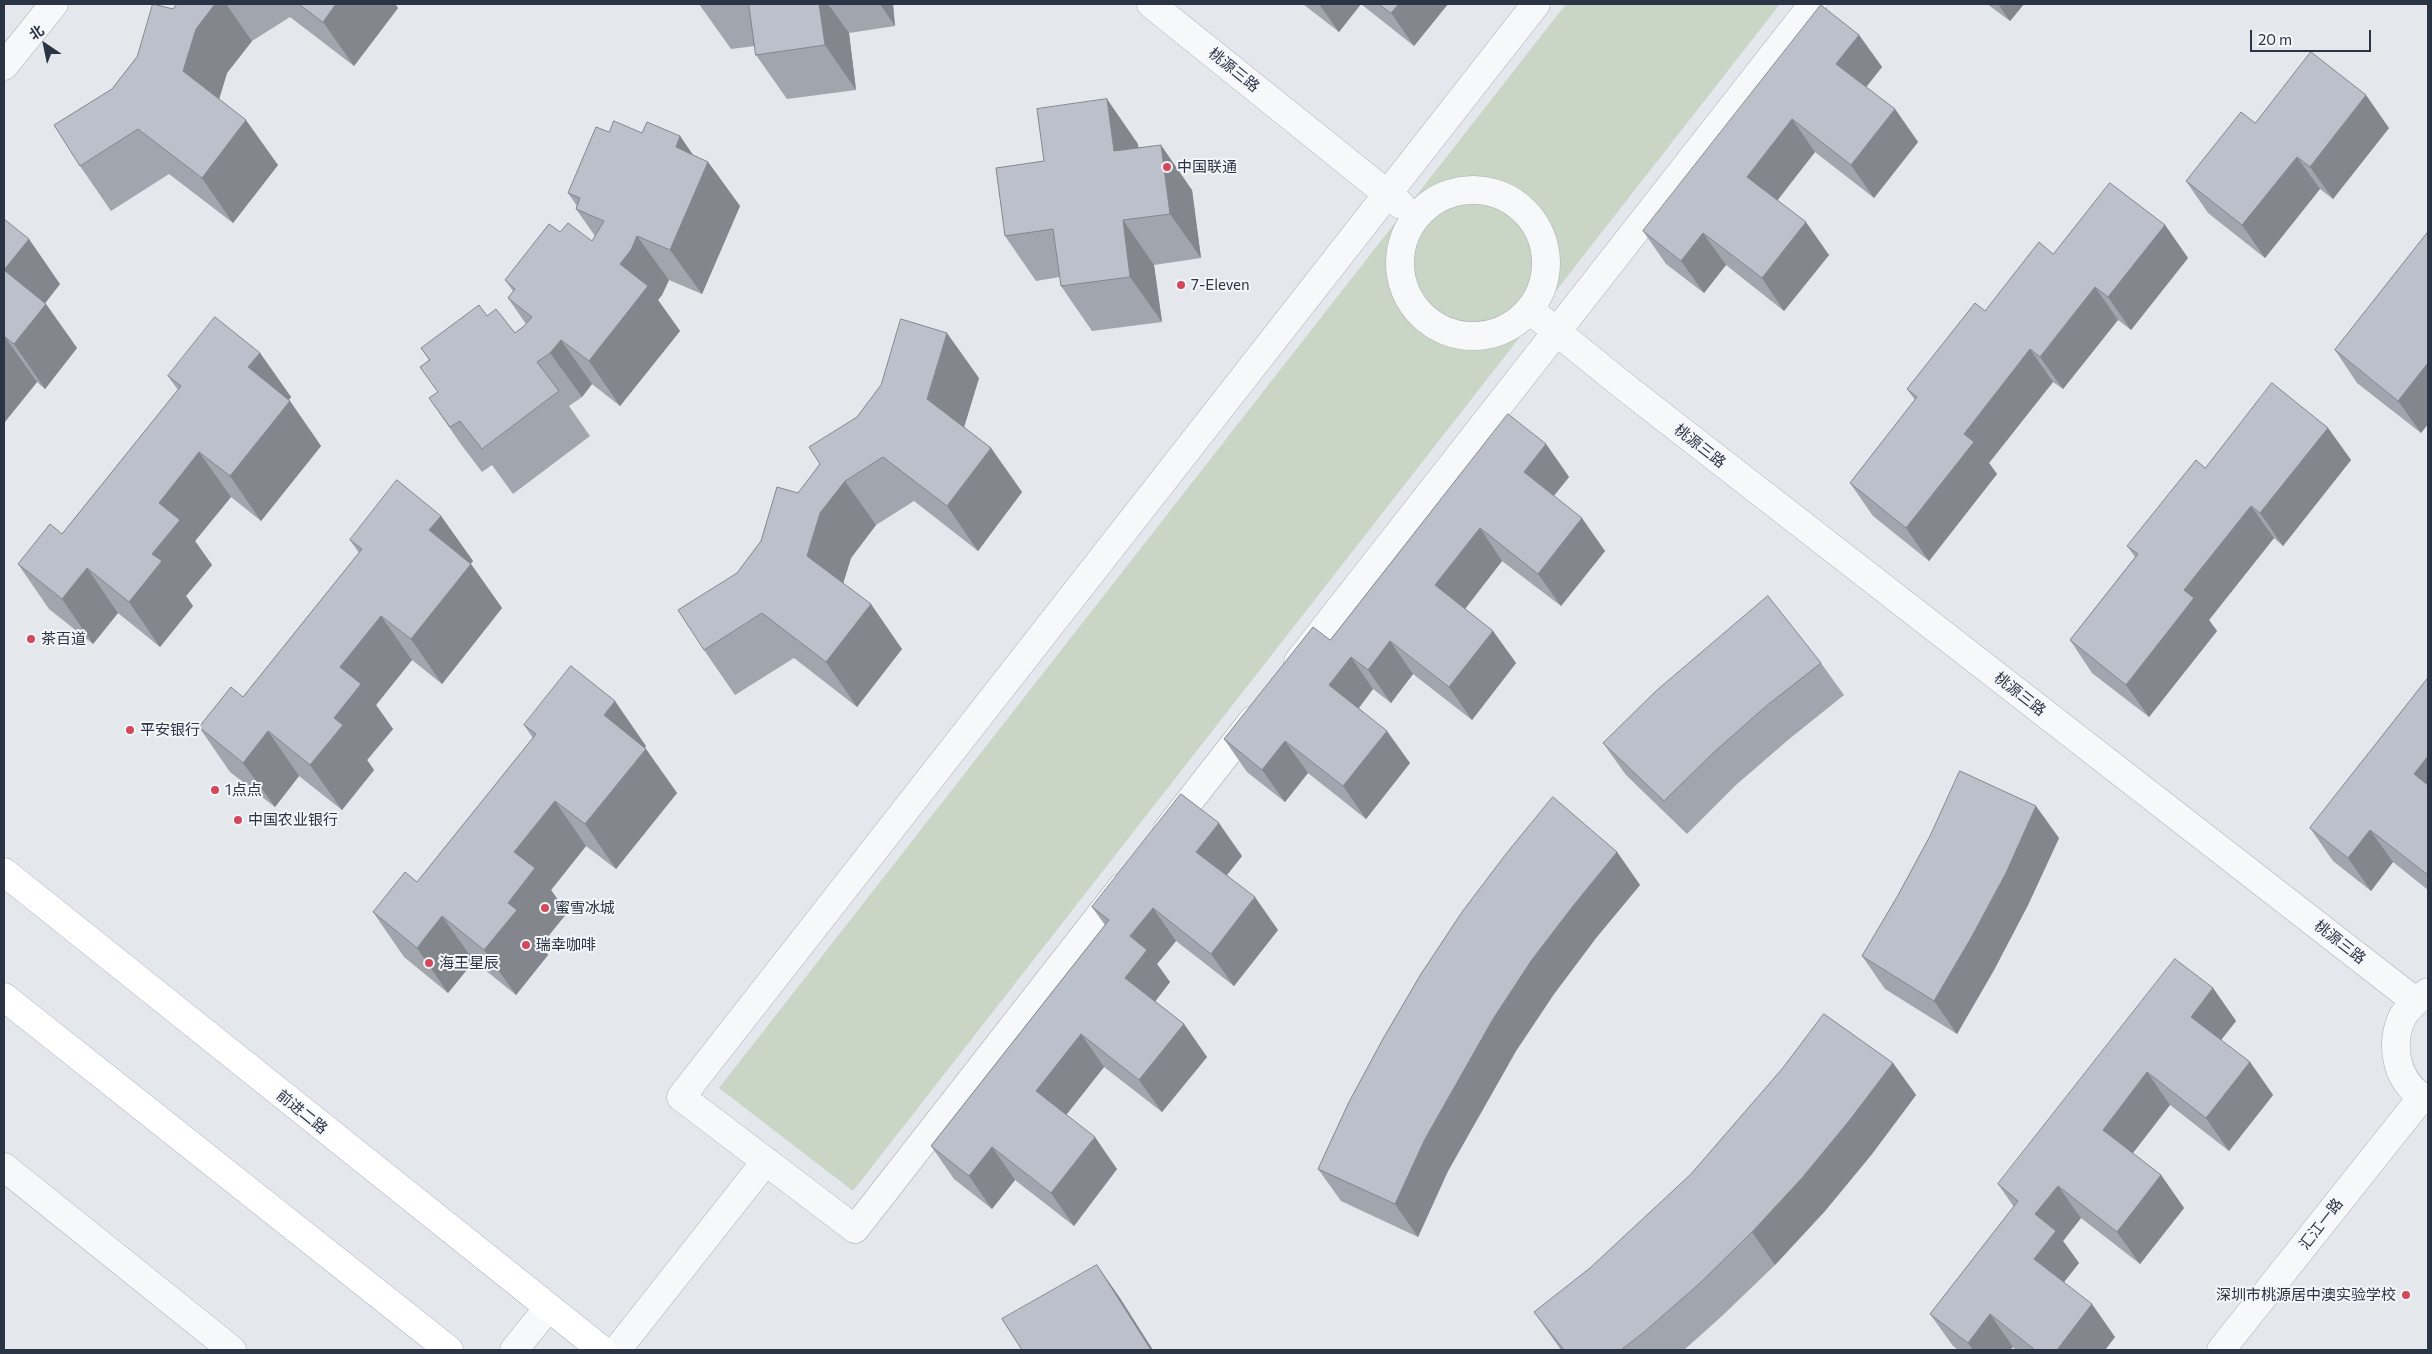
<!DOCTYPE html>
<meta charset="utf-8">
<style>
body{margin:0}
#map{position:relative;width:2432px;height:1354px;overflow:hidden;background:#e4e7ec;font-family:Commissioner,"Noto Sans SC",sans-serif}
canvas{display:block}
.frame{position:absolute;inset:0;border:5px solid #2b3445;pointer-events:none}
.north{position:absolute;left:20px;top:20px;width:50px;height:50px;-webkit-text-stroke:4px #f4f6f9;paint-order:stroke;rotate:326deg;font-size:14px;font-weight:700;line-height:20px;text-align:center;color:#2b3445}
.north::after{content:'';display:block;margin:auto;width:18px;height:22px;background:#2b3445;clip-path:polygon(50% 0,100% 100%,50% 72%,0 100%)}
.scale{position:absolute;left:2250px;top:30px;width:121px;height:22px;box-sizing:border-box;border:2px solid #2b3445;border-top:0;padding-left:6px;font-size:15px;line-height:18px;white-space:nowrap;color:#2b3445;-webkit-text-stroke:4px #f4f6f9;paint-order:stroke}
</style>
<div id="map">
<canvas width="2432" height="1354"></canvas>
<div class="frame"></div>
<div class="north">北</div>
<div class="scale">20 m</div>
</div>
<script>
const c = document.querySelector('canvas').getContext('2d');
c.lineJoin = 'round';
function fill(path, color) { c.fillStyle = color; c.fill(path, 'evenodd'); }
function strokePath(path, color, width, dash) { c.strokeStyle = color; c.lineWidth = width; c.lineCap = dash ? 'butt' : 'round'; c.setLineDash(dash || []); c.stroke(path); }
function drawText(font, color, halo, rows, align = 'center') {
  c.font = font + ' Commissioner,"Noto Sans SC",sans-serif'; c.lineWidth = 4; c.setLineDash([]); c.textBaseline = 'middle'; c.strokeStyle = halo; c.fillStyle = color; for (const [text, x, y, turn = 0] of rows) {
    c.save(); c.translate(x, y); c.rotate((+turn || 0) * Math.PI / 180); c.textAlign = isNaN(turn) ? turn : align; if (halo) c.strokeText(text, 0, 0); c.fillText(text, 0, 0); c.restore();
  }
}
const green = new Path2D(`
 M1566,4H1780L853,1191L719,1088Z`);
const minor = new Path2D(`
 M1151,4L1401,205
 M4,66L54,4
 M1400 263a73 73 0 1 1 146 0a73 73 0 1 1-146 0Z
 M1530,310L1625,387L2415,1001
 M1298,662L1813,4
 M1167,830L1253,720
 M1122,887L855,1229L681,1097L1536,4
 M2428,992C2418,999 2409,1006 2403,1016C2388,1045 2397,1086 2428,1100
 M4,1167L232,1350
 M514,1350L548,1308
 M617,1350L766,1161
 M2221,1350L2422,1097`);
const major = new Path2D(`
 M4,872L602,1350
 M4,997L449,1350`);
const wall = new Path2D(`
 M177,4H395L398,8L354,66L290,17L252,41L227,73L219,99L278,165L233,223L169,174L111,211L80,166L112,89Z
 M699,4H893L895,26L849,33L856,90L787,99L756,55L755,46L731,49Z
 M1303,4H1448L1414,46L1361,4L1339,32Z
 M1987,4H2024L2010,21Z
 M1859,35L1882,67L1866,87L1895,109L1918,142L1874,198L1815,152L1777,200L1829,255L1784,311L1726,265L1704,293L1666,264L1643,231Z
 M2255,123L2389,128L2333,199L2320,189L2265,258L2208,213L2186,181Z
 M609,132L680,136L693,155L708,162L740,206L702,294L669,280L662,295L658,300L680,331L620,406L592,384L582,397L569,406L590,436L513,494L492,465L482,472L460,443L429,398L438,392L420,367L429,360L421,348L487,316L515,333L524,326L526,324L508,298L513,291L505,280L560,232L592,241L595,236L576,209L577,206L568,193Z
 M1138,144V148L1192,190L1201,258L1154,265L1162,322L1092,331L1061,286L1060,277L1036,281L1005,236L1044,161Z
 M4,219L60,284L45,303L77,348L45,389L37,382L4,423Z
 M2165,225L2188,258L2131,330L2118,320L2063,389L2053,382L1989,463L1997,474L1929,561L1873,516L1850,483L1915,400L1907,389L1985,311L2053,254Z
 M2428,232V424L2421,433L2357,383L2335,350Z
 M260,353L291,397L289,400L321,446L261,521L231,497L195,541L212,565L186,596L193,606L160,647L118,613L93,644L49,609L18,564L62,534L178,390L168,376Z
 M979,378L964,427L991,448L1022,492L978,551L914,501L876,525L851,558L843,583L902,649L857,707L794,658L735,695L704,650L737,573L798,493Z
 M2328,428L2351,460L2283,546L2274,538L2209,620L2217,631L2149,717L2092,673L2070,640L2135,557L2127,546L2205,468Z
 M1546,444L1569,477L1554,496L1605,551L1561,606L1502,561L1465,609L1493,631L1516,663L1472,720L1413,674L1391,703L1373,689L1359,708L1410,763L1366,819L1308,773L1285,802L1247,772L1224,739L1330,640Z
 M441,516L473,561L470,563L502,608L442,684L412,660L376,705L393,729L367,760L374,770L342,810L299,776L275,807L230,772L199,727L243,697L359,553L350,540Z
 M1821,663L1844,695L1788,740L1736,785L1687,834L1626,775L1603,743Z
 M2428,678V890L2393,862L2371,891L2333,861L2310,828Z
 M524,725L646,746L645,748L677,793L616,869L586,846L551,890L567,913L541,945L548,955L516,995L474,961L448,993L404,957L373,912L417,882L533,738Z
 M2059,838L2028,905L1994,970L1957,1034L1885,989L1862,956Z
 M1617,852L1640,885L1596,938L1554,994L1516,1051L1448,1171L1418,1237L1341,1201L1318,1169Z
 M1242,856L1227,875L1278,930L1234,986L1176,941L1157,964L1170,982L1155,1001L1184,1024L1207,1057L1162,1112L1104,1067L1066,1115L1117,1169L1074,1226L1015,1180L992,1209L954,1179L931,1146L1105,925L1092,907Z
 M2213,988L2236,1021L2221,1040L2250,1062L2273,1095L2229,1151L2170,1105L2133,1153L2161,1175L2184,1208L2140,1264L2081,1218L2063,1241L2079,1263L2064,1282L2115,1337L2105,1350H2016L2013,1347L2010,1350H1958L1953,1346L1930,1314L2014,1207L1998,1184Z
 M1893,1063L1916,1095L1872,1154L1825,1211L1775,1265L1722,1316L1684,1350H1561L1534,1312Z`);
const shadedWall = new Path2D(`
 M215,4H226L252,41L227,73L214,116L183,71L196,29Z
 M336,4H395L398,8L354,66L323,22Z
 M819,4H828L849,33L856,90L825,45Z
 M880,4H893L895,26Z
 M1319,4H1361L1339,32Z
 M1399,4H1448L1414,46L1391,13Z
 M1998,4H2024L2010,21Z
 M1859,35L1882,67L1859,96L1836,64Z
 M2366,95L2389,128L2333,199L2310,167Z
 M1107,99L1138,144L1145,196L1114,151Z
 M1895,109L1918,142L1874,198L1851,165Z
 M1792,119L1815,152L1770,210L1747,177Z
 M246,120L278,165L233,223L202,178Z
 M680,136L704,171L708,162L740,206L702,294L670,250L676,147Z
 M1161,145L1192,190L1201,258L1170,214Z
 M2297,157L2320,189L2265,258L2242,225Z
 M1123,220L1154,265L1162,322L1130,277Z
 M1806,222L1829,255L1784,311L1762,278Z
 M2165,225L2188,258L2131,330L2108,297Z
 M1703,233L1726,265L1704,293L1681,261Z
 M637,236L669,280L662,295L658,300L680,331L620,406L589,361L620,264Z
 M29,239L60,284L36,315L4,270Z
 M2095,287L2118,320L2063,389L2040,357Z
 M46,304L77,348L45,389L14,344Z
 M947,333L979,378L959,444L927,399Z
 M5,337L37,382L4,423V339Z
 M561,340L592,384L582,397L550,353Z
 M2030,349L2053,382L1989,463L1997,474L1929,561L1906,528L1964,434Z
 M260,353L291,397L279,412L248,367Z
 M2428,363V424L2421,433L2398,401Z
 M290,401L321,446L261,521L230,476Z
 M2328,428L2351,460L2283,546L2260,513Z
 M1546,444L1569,477L1546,505L1524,472Z
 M991,448L1022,492L978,551L947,506Z
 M199,452L231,497L195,541L212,565L186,596L193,606L160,647L129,602L152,554L159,503Z
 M845,481L876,525L851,558L838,600L807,556L820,513Z
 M2251,506L2274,538L2209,620L2217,631L2149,717L2126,685L2184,590Z
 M441,516L473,561L461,575L429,530Z
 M1582,518L1605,551L1561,606L1538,574Z
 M1480,528L1502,561L1458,618L1435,585Z
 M471,564L502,608L442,684L411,639Z
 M87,568L118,613L93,644L62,599Z
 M871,604L902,649L857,707L826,662Z
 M381,616L412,660L376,705L393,729L367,760L374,770L342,810L310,765L334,718L340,667Z
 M1493,631L1516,663L1472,720L1449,687Z
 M1390,641L1413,674L1391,703L1368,670Z
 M1351,657L1373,689L1351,718L1329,685Z
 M615,701L646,746L635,760L604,715Z
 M268,731L299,776L275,807L243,763Z
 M1387,731L1410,763L1366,819L1343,786Z
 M1285,741L1308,773L1285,802L1262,770Z
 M646,749L677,793L616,869L585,824Z
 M2428,756V794L2414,774Z
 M555,801L586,846L551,890L567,913L541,945L548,955L516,995L484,950L508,903L514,852Z
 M2036,806L2059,838L2028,905L1994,970L1957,1034L1934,1001Z
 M1219,823L1242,856L1219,885L1196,852Z
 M2370,830L2393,862L2371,891L2348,858Z
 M1617,852L1640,885L1596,938L1554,994L1516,1051L1448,1171L1418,1237L1395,1204L1425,1139L1493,1019L1531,961L1573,906Z
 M1255,897L1278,930L1234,986L1211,954Z
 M1153,908L1176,941L1157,964L1170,982L1148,1011L1125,978L1130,936Z
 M442,916L474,961L448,993L417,948Z
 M2213,988L2236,1021L2214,1049L2191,1017Z
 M1184,1024L1207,1057L1162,1112L1139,1080Z
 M1081,1034L1104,1067L1059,1124L1036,1091Z
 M2250,1062L2273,1095L2229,1151L2206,1118Z
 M1893,1063L1916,1095L1872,1154L1825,1211L1775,1265L1752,1232Z
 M2147,1072L2170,1105L2125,1163L2103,1130Z
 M1095,1137L1117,1169L1074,1226L1051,1193Z
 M992,1147L1015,1180L992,1209L969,1176Z
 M2161,1175L2184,1208L2140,1264L2117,1232Z
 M2058,1186L2081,1218L2063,1241L2079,1263L2057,1291L2034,1259L2035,1214Z
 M1097,1265L1120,1298L1153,1350H1151Z
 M2092,1304L2115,1337L2105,1350H2057Z
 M1990,1314L2013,1347L2010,1350H1973L1968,1343Z`);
const building = new Path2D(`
 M153,4L173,9L177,4H215L196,29L183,71L246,120L202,178L138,129L80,166L54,125L112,89L137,57Z
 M299,4H336L323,22Z
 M749,4H819L825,45L756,55Z
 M1379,4H1399L1391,13Z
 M1821,5L1859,35L1836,64L1895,109L1851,165L1792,119L1747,177L1806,222L1762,278L1703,233L1681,261L1643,231Z
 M2311,52L2366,95L2310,167L2297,157L2242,225L2186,181L2241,112L2255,123Z
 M1107,99L1114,151L1161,145L1170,214L1123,220L1130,277L1061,286L1053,229L1005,236L996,168L1044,161L1037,109Z
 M614,121L642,133L647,122L680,136L676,147L708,162L670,250L637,236L631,250L620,264L648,286L589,361L561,340L550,353L537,362L559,391L482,449L460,421L450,427L429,398L438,392L420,367L430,360L421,348L479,305L487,316L496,309L515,333L524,326L532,317L508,298L515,289L505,280L549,224L560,232L568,223L592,241L604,221L576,209L580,198L568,193L596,127L609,132Z
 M2110,183L2165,225L2108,297L2095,287L2040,357L2030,349L1964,434L1974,442L1906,528L1850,483L1917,397L1907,389L1975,303L1985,311L2039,242L2053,254Z
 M4,219L29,239L4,270L46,304L14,344L5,337L4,339Z
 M2428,232V363L2398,401L2335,350Z
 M215,317L260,353L248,367L290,401L230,476L199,452L159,503L180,520L152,554L162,561L129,602L87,568L62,599L18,564L50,524L62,534L181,386L168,376Z
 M901,319L947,333L927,399L991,448L947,506L883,457L845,481L820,513L807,556L871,604L826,662L762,613L704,650L678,610L737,573L761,541L777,487L798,493L820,464L809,447L857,417L881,385Z
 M2272,383L2328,428L2260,513L2251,506L2184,590L2194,598L2126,685L2070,640L2138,554L2127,546L2196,460L2205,468Z
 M1508,414L1546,444L1524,472L1582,518L1538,574L1480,528L1435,585L1493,631L1449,687L1390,641L1368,670L1351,657L1329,685L1387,731L1343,786L1285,741L1262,770L1224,739L1313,627L1330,640Z
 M397,480L441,516L429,530L471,564L411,639L381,616L340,667L361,684L334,718L343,725L310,765L268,731L243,763L199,727L231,687L243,697L362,549L350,540Z
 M1768,596L1821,663L1765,707L1713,753L1664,801L1603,743L1656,691Z
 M571,666L615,701L604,715L646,749L585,824L555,801L514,852L535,868L508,903L517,910L484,950L442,916L417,948L373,912L405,872L417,882L536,734L524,725Z
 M2428,678V756L2414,774L2428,785V875L2370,830L2348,858L2310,828Z
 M1960,771L2036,806L2006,873L1971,938L1934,1001L1862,956L1897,897L1930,836Z
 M1181,794L1219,823L1196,852L1255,897L1211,954L1153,908L1130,936L1147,950L1125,978L1184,1024L1139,1080L1081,1034L1036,1091L1095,1137L1051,1193L992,1147L969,1176L931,1146L1109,920L1092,907Z
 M1553,797L1617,852L1573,906L1531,961L1493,1019L1425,1139L1395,1204L1318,1169L1349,1102L1384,1037L1421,974L1462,912L1506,854Z
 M2175,959L2213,988L2191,1017L2250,1062L2206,1118L2147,1072L2103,1130L2161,1175L2117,1232L2058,1186L2035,1214L2056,1231L2034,1259L2092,1304L2057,1350H2035L1990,1314L1968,1343L1930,1314L2018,1201L1998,1184Z
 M1824,1014L1893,1063L1849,1121L1802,1178L1752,1232L1699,1284L1644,1332L1621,1350H1564L1534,1312L1590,1268L1691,1174L1782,1069Z
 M1097,1265L1151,1350H1022L1002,1319Z`);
const markers = [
 [1167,167,5,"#d1495b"],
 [1181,285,5,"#d1495b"],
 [31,639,5,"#d1495b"],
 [130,730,5,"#d1495b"],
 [215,790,5,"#d1495b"],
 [238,820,5,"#d1495b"],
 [545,908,5,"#d1495b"],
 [526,945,5,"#d1495b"],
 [429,963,5,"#d1495b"],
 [2406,1295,5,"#d1495b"]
];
const streetNames = [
 ["桃源三路",1234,70,39],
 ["桃源三路",1700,446,38],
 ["桃源三路",2020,694,38],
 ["桃源三路",2340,942,38],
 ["前进二路",302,1112,39],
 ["汇江一路",2321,1224,-52]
];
const poiNames = [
 ["中国联通",1177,167],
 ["7-Eleven",1191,285],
 ["茶百道",41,639],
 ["平安银行",140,730],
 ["1点点",225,790],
 ["中国农业银行",248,820],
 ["蜜雪冰城",555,908],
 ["瑞幸咖啡",536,945],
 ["海王星辰",439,963],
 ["深圳市桃源居中澳实验学校",2396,1295,"right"]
];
fill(green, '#c9d6c5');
strokePath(minor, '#a9aeb7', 29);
strokePath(major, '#a3abb8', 29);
strokePath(minor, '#f7f8fa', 28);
strokePath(major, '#fff', 28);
fill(wall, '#a1a5ae');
fill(shadedWall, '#83868d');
fill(building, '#bbc0ca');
strokePath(building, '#83868d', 1);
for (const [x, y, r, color] of markers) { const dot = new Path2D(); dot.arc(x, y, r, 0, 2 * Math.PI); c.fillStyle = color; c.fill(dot); strokePath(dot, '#f4f6f9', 2); }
drawText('15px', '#2b3445', '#f4f6f9', streetNames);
drawText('15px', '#2b3445', '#f4f6f9', poiNames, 'left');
</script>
